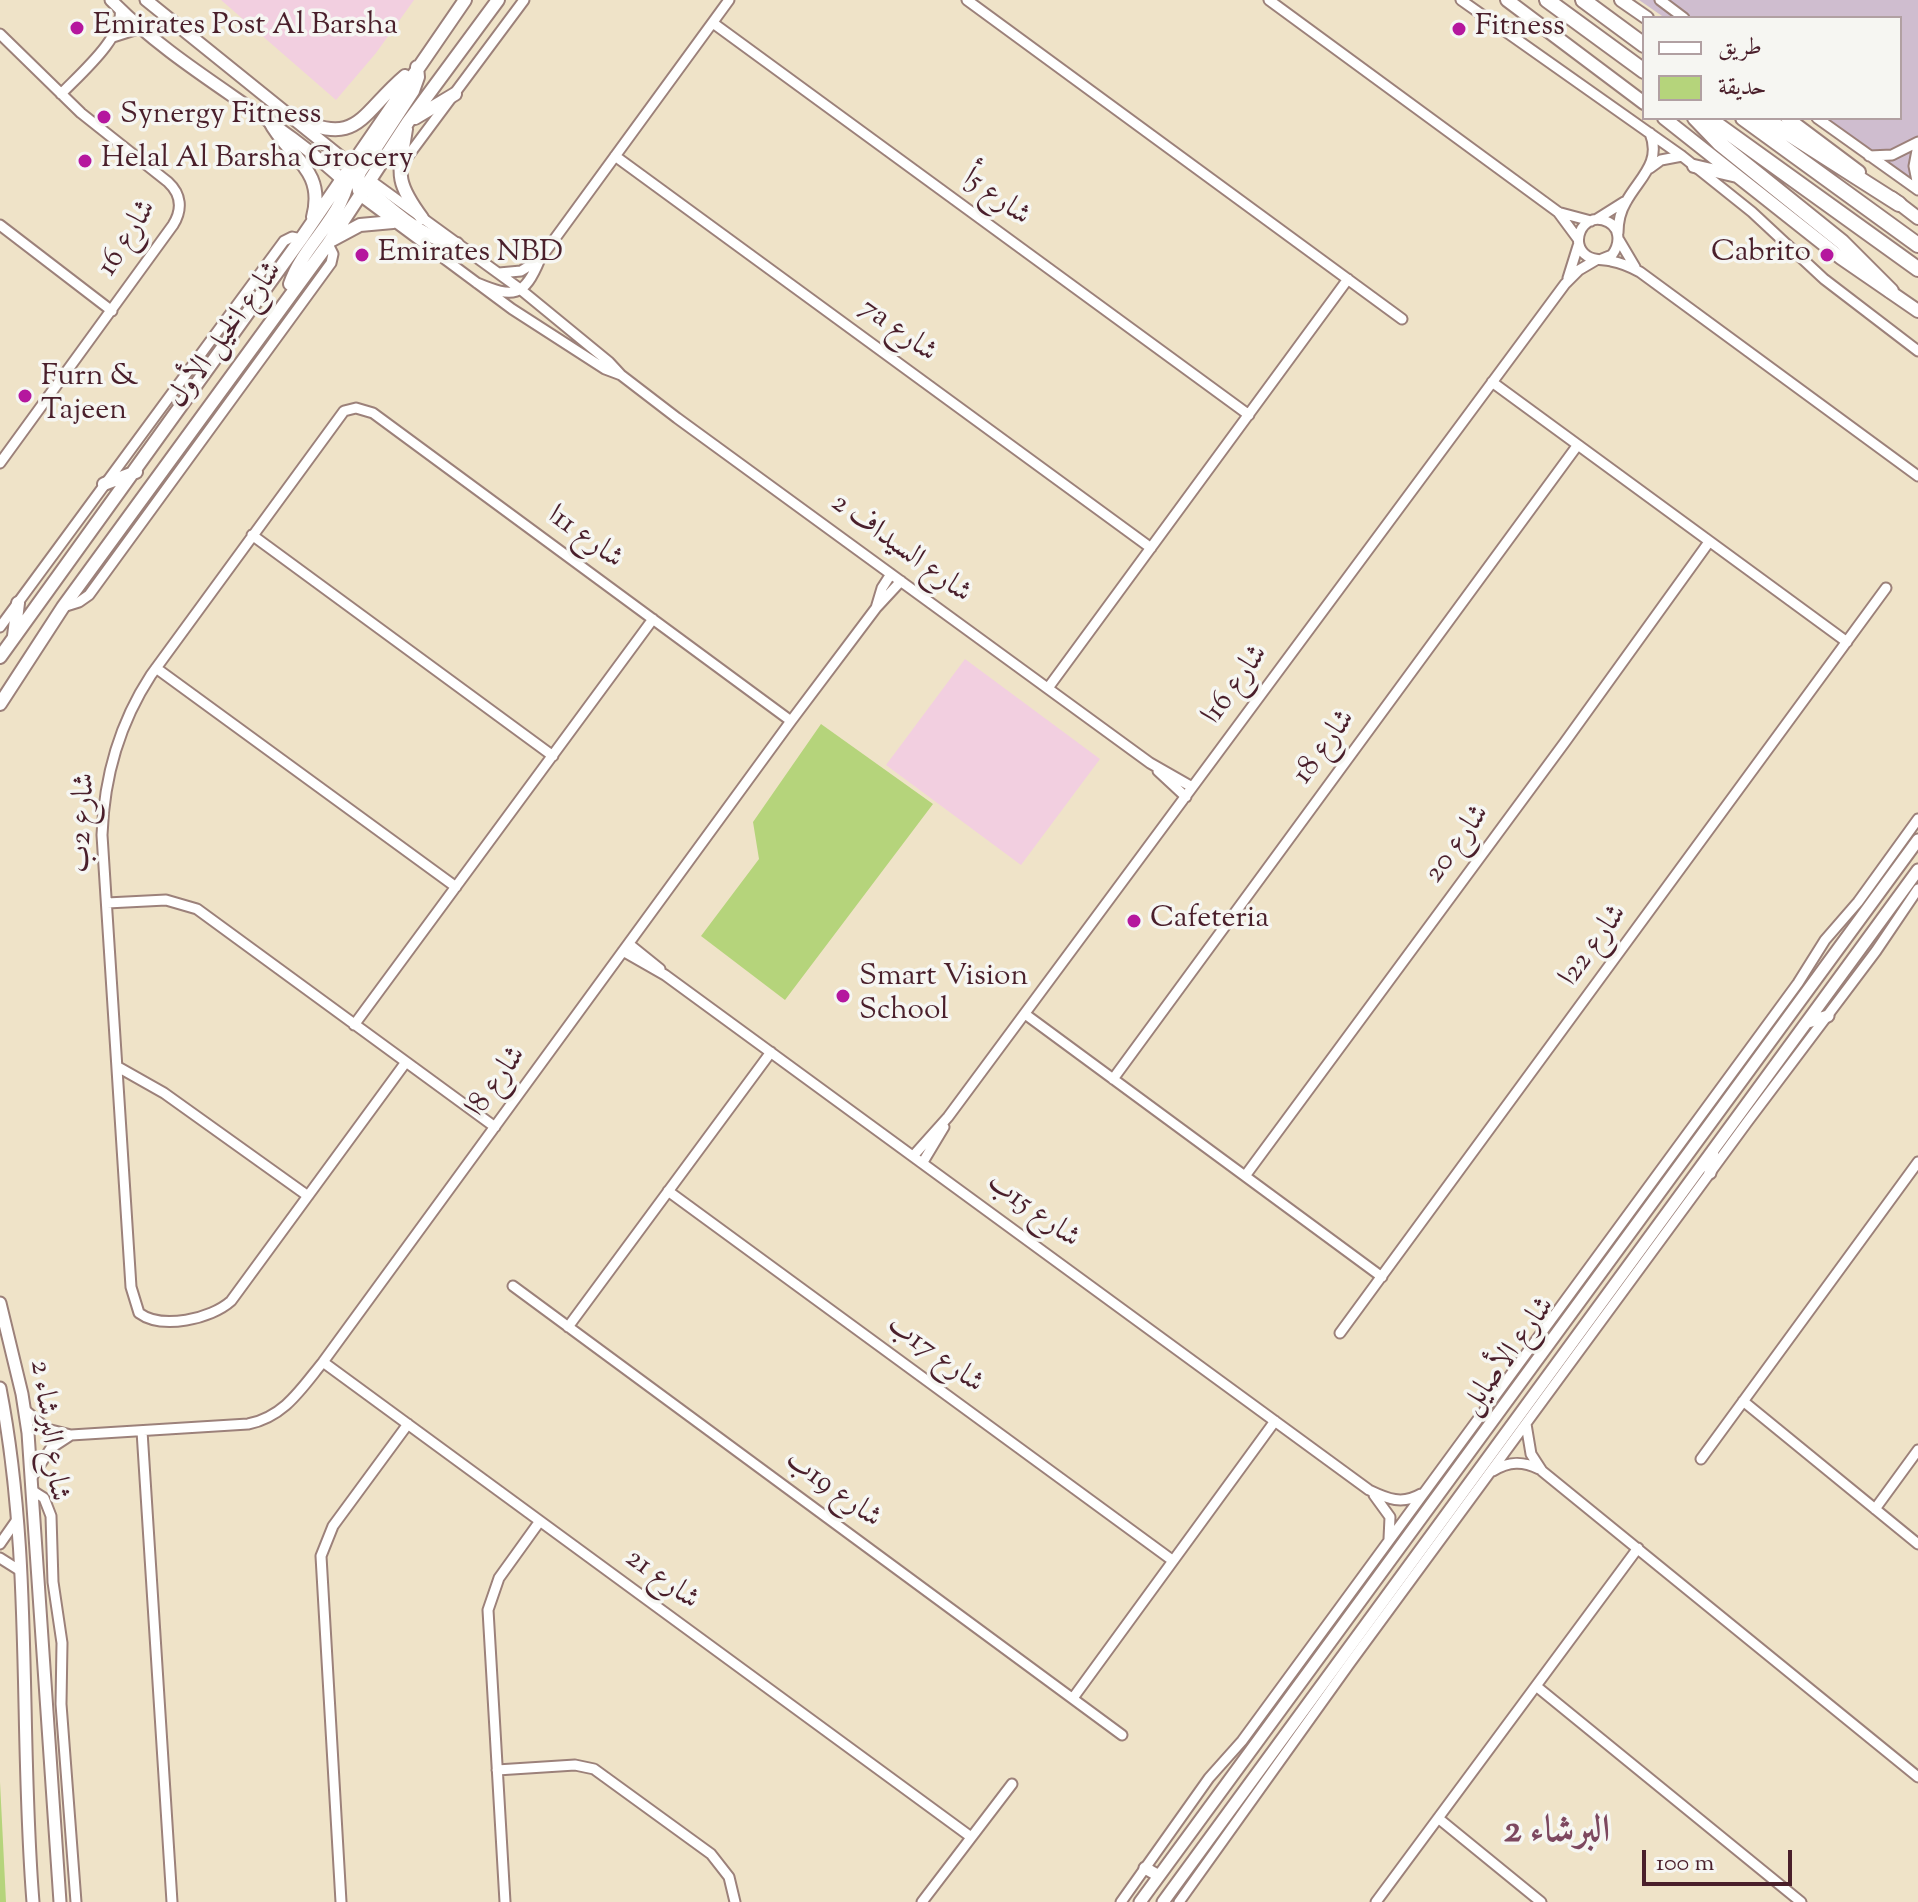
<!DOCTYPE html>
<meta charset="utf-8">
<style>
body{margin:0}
#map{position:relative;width:1918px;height:1902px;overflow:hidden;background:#efe3c8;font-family:"Sorts Mill Goudy",Amiri,serif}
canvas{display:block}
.legend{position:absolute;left:1642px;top:16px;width:260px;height:104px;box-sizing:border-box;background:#f6f6f2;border:2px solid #b1a0a2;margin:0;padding:10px 14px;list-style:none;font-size:24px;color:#4a1f2b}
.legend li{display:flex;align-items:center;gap:16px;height:40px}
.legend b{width:40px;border:2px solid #b1a0a2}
.scale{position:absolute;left:1642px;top:1850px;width:150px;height:36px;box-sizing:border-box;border:4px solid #4a1f2b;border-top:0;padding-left:10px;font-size:24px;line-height:28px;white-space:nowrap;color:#4a1f2b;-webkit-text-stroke:6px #f6f6f2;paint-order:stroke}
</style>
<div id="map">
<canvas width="1918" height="1902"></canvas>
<ul class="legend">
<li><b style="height:10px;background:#fff"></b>طريق</li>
<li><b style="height:22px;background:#b5d47b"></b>حديقة</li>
</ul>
<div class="scale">100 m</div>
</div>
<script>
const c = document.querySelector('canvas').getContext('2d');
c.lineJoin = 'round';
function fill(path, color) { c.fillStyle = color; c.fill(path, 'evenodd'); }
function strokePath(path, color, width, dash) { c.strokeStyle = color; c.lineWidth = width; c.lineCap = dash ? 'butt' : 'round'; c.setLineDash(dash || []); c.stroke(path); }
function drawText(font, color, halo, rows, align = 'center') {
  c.font = font + ' "Sorts Mill Goudy",Amiri,serif'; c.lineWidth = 7; c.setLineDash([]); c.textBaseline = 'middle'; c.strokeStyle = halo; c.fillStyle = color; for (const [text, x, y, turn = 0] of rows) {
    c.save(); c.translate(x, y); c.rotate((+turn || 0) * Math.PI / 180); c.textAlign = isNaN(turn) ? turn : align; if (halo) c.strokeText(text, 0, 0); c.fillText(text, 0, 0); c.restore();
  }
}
const built = new Path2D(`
 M221,0H414L376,53L336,100Z
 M965,659L1100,759L1021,865L886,765Z`);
const industrial = new Path2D(`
 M1639,0H1918V196L1808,118H1900V18H1665Z`);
const green = new Path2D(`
 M821,724L933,804L785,1000L701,936L759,859L753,822Z
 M0,1782L6,1902H0Z`);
const minor = new Path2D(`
 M967,0L1402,319
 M1269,0L1558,212L1578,239
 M1461,0L1682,156L1752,212L1824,279L1918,351
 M1660,0L1684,18
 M713,23L1249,415
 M0,34L81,113L168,182C181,194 183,209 173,225L0,463
 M113,37L141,28
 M61,94C79,75 125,36 120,9
 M1817,118L1918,190
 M1918,145L1914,166L1918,186
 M615,156L1151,548
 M1869,156L1892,155L1918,142
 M402,164L524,0
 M1650,168L1661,160L1682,156
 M370,180L520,289L609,362L621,375L677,418L1150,763L1192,787
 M360,196L512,309L605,369L621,375
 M1561,213L1591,221
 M1597,219L1624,202
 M0,225L112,311
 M1618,233C1618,222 1620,212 1626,202C1639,178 1662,163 1650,133
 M1619,240L1635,267
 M1602,259L1612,255C1621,243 1621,225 1603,220C1582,214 1569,244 1587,256C1594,261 1603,259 1611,261C1622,263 1631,267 1640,272L1918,476
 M499,273L521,271L537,261
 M1568,278L1578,246
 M477,283C513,298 524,298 540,259L729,0
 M1492,382L1847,642
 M252,535L553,756
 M63,607L79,602L89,595L331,263L333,254L328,244
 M876,608L882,588L891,574
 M0,627L284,241L292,237L301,239
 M156,668L456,887
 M1048,688L1348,279
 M1158,771L1186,797
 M107,903L166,900L197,909L495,1127
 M629,944L660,969
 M623,951L665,975L1369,1490C1388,1499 1402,1505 1421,1494
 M1025,1014L1382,1277
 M354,1025L653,619
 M406,1062L231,1301C211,1319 162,1330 139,1313L131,1287L102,835C104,777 119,724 151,675L344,411L356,408L373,413L791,721
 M118,1067L164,1093L308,1196
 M1113,1079L1577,446
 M914,1155L948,1117L1565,284L1579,270L1596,260
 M923,1162L944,1127
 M1245,1176L1565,742L1709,542
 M668,1191L1172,1560
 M513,1286L1122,1735
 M568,1327L771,1052
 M1340,1333L1886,588
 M323,1362L971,1837
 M1743,1401L1918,1544
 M25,1410L47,1429L71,1435L248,1424C284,1417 301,1389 323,1362L791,721L876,608L901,581
 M1526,1424L1531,1454L1542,1471L1918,1777
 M142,1431L172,1902
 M1701,1459L1918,1162
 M1493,1471C1509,1461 1523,1461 1539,1469
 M32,1477L51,1448L71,1435
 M33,1491L44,1498L51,1516L53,1582L62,1643L61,1704L76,1902
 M1374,1495L1390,1517L1389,1539
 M1875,1509L1918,1450
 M0,1544L16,1521
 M0,1558L19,1570
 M1536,1686L1801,1902
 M1073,1698L1275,1421
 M497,1770L575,1765L594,1769L711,1854L729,1877L735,1902
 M1438,1818L1541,1902
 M341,1902L321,1556L333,1526L408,1424
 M505,1902L488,1610L499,1578L540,1521
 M922,1902L1012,1784
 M1121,1902L1209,1778L1242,1741L1798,983L1825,940L1858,902L1918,819
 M1179,1902L1350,1663L1748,1121L1876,951L1918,889
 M1376,1902L1638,1548`);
const tertiary = new Path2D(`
 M111,0C181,72 275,115 347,184
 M146,0L357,170
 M1808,1022L1828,1016
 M1710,1173L1713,1150
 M0,1303L22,1394L28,1433L60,1902
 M0,1388C33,1557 19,1731 33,1902
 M1145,1868L1159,1876
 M1140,1902L1918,840
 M1163,1902L1918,870`);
const secondary = new Path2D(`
 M1507,0L1644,103
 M1621,0L1647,18
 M290,116C359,149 359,115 405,76
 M415,118L455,94
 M1664,118L1841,258L1918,311
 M1787,118L1859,172
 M269,120C287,157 326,168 313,217
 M406,129C399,174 394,180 422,218
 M1694,166L1737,176
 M359,181C384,204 424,241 457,244
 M359,191L357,180L360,172L413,91L418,77L417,67
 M1892,198L1918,218
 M332,240L360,225L393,222
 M290,284C305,240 349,215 350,165
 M104,484L136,472
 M14,636L18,603
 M0,657L301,239L465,0
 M0,704L63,607L328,244L408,122L498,0`);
const primary = new Path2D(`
 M1547,0L1644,71
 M1583,0L1644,45
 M1695,118L1719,143L1842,242L1891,291
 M1708,118L1918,269
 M1743,118L1918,245
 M1764,118L1899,204`);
const markers = [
 [77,28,8,"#b5179e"],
 [1459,29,8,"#b5179e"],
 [104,117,8,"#b5179e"],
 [85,161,8,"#b5179e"],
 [362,255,8,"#b5179e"],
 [1827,255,8,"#b5179e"],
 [25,396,8,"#b5179e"],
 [1134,921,8,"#b5179e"],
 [843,996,8,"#b5179e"]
];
const poiNames = [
 ["Emirates Post Al Barsha",93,28],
 ["Fitness",1475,29],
 ["Synergy Fitness",120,117],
 ["Helal Al Barsha Grocery",101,161],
 ["Emirates NBD",378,255],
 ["Cabrito",1811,255,"right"],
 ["Furn &",41,379],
 ["Tajeen",41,413],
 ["Cafeteria",1150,921],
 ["Smart Vision",859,979],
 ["School",859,1013]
];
const streetNames = [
 ["شارع 5أ",995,199,36],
 ["شارع 16",129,239,-58],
 ["7a شارع",897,332,36],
 ["شارع الخيل الأول",227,336,-54],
 ["شارع 11ا",584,539,36],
 ["شارع السيداف 2",900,550,36],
 ["شارع 16ا",1237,686,-54],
 ["شارع 18",1326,748,-54],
 ["شارع 2ب",85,823,-87],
 ["شارع 20",1459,845,-54],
 ["شارع 22ا",1595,947,-54],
 ["شارع 8ا",498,1083,-54],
 ["شارع 15ب",1032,1212,36],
 ["شارع 17ب",934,1356,36],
 ["شارع الأصايل",1510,1357,-54],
 ["شارع البرشاء 2",47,1431,82],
 ["شارع 19ب",832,1491,36],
 ["شارع 21",661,1581,36]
];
const districtNames = [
 ["البرشاء 2",1557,1835]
];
fill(built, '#f2cfe0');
fill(industrial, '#cfbdcf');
fill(green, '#b5d47b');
strokePath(minor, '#9c817a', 13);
strokePath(tertiary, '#9c817a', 15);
strokePath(secondary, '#9c817a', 16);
strokePath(primary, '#9c817a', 18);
strokePath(minor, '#fff', 9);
strokePath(tertiary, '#fff', 11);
strokePath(secondary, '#fff', 12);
strokePath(primary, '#fff', 14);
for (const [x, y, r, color] of markers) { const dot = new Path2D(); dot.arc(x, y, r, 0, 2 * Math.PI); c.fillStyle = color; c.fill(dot); strokePath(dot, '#f6f6f2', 3); }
drawText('30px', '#4a1f2b', '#f6f6f2', poiNames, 'left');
drawText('30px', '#4a1f2b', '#f6f6f2', streetNames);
drawText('bold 38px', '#7d485f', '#f6f6f2', districtNames);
</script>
